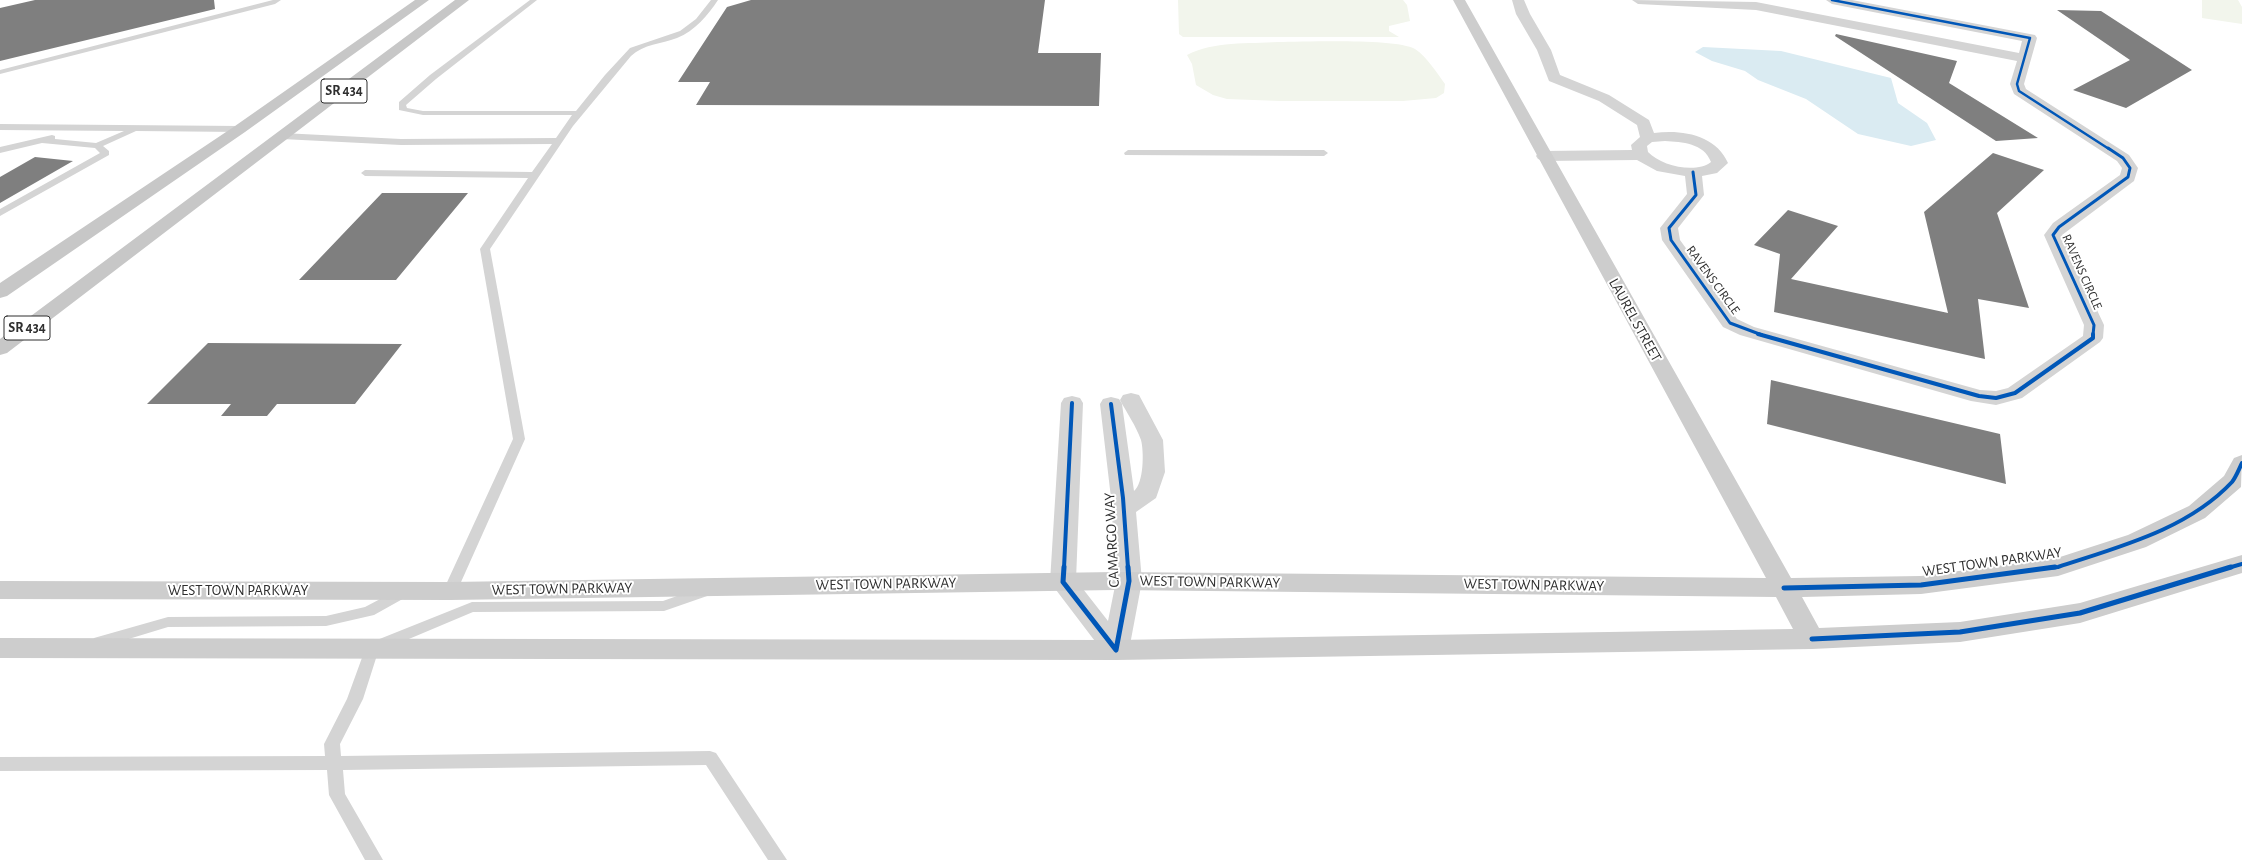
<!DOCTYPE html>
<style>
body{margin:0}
canvas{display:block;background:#fff}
</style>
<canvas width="2242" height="860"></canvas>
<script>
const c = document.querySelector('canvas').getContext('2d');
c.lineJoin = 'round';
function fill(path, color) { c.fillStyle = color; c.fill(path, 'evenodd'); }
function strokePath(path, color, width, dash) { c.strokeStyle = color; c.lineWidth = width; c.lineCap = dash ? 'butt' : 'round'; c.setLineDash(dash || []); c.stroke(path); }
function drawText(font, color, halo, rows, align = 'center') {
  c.font = font + ' "Alegreya Sans",sans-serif'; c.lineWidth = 4; c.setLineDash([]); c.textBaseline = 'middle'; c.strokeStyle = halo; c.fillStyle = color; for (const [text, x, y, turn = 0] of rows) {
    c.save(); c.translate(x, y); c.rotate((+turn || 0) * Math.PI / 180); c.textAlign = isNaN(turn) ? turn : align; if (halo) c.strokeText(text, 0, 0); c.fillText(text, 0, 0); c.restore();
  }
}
const green = new Path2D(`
 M1178,0H1403L1407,5L1410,21L1389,26V31L1399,37H1183L1179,34Z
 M2202,0H2238L2242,7V24L2202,18Z
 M1278,42C1305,42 1395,38 1415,49C1427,57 1437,73 1445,84L1444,93L1436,98L1403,101H1280L1227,99L1213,95L1196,85L1192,64L1187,55C1214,41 1248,44 1278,42Z`);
const water = new Path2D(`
 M1703,47L1781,51L1891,78L1898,103L1927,123L1936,140L1911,146L1858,134L1806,99L1758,80L1745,71L1712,61L1695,52Z`);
const building = new Path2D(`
 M35,0H214L215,9L0,61V8Z
 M751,0H1045L1038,53H1101L1099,106L696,105L710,82H678L727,7Z
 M2057,10L2101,11L2192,70L2126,108L2073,90L2130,60Z
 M1836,34L1957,61L1949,83L2038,138L1996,141L1835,36Z
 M1993,153L2044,170L1997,213L2029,308L1978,299L1985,359L1774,312L1780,254L1754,245L1788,210L1838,226L1791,279L1948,313L1924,212Z
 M35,157L73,161L0,203V177Z
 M382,193H468L396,280H299Z
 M208,343L402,344L355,404H277L267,416H221L231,404H147Z
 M1771,380L2000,434L2006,484L1767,424Z`);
const lane = new Path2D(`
 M273,0H281L275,4L0,74V70Z
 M530,0H537L436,79L406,105L407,108L423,111H576L605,75L630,48L680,31L696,19L711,0H718C708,15 695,31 677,38C661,44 644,44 631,56L573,126L490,249L525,439L457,591L455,595L450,596L445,595L443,591L513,439L480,249L528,178L365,176L361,173L365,170L532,172L552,144L401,145L282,139L278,136L282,133L401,139L556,138L572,115H423L399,110V102L430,75Z
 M0,124L240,126L244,129L240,132L136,131L103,146L109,151V155L0,216V209L100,153L95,148L42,143L0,153V147L52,135L55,136V139L96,143L124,131L0,130Z
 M1128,150H1324L1328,153L1324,156L1125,155L1124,153Z
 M705,586L710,587L712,591L710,595L664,611L473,612L378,652L363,699L340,744L341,756L710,751L716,753L787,860H768L706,765L343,770L345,794L383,860H365L329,795L327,770L0,771V757L325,756L324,744L347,699L367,644L472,602L663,601Z
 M403,587L408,588L410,592L408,596L374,615L326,626L168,627L99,648L94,646L92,642L94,638L168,617L326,616L365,607Z`);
const street = new Path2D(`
 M1512,0H1524L1530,14L1551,50L1560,75L1609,95L1649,120L1654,133C1682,129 1716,135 1728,163L1717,173L1702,176L1704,195L1678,228L1680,240L1737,319L1754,327L1980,390L1996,391L2008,388L2083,336L2084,325L2044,235L2053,223L2120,175L2122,168L2117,161L2014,94L2010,84L2017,61L1756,10L1638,4L1632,0L1756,2L2019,53L2022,41L1832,4L1826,0H1852L2035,35L2037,38L2024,84L2026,89L2129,155L2138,168L2134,181L2062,235L2104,325L2103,338L2100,342L2022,398L1996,405L1971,401L1740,335L1723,327L1662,240L1660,228L1687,194L1685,176L1657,171L1637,160L1544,161L1538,159L1536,156L1538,153L1544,151L1632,150L1631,145L1640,137L1637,125L1599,101L1549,81L1537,50L1516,14ZM1665,141C1682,142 1704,143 1711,162C1696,174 1661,166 1648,152L1647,146L1652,142Z
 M1131,393L1139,395L1163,440L1165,472L1156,498L1136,512L1142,581L1129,650L1125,657L1116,660L1107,657L1050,582L1061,403L1064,398L1072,396L1080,398L1083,403L1076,580L1108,621L1116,581L1111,498L1100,404L1103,399L1111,397L1119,399L1122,404L1134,491C1144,483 1144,451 1141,440C1136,426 1127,413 1120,400L1123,395Z`);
const secondary = new Path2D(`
 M1453,0H1465L1791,578L1921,576L2057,558L2128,535L2189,506L2224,476L2234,458L2242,455L2241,487L2205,518L2146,547L2058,576L1921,594L1802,597L1819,628L1960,622L2080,603L2242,555V573L2080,623L1960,642L1812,649L1116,660L0,658V638L1116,640L1793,629L1776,597L1115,590L450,600L0,599V581L450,582L1115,572L1766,578Z`);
const primary = new Path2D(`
 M415,0H429L245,132L7,296L0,298V283L235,126Z
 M455,0H469L7,353L0,355V339Z`);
const cyclewayFar3 = new Path2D(`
 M1832,0L2030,38L2017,84L2019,91L2109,149`);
const cyclewayFar2 = new Path2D(`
 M1693,172L1696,195L1669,228L1671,240L1730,323L1762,335
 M2093,335L2094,325L2053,235L2059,227L2128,177L2130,168L2123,158L2108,148`);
const cyclewayFar1 = new Path2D(`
 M1758,334L1979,396L1996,398L2015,393L2093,338V334
 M1111,404L1123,498L1128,568
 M1064,568L1072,403
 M2048,568L2058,567C2118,547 2187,530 2232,482C2236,477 2239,469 2242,463
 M2228,568L2242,564`);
const cycleway = new Path2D(`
 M1064,567L1063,582L1116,650L1129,581L1128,567
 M1784,588L1921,585L2055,567
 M1812,639L1960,632L2080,613L2231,567`);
const farStreetnames = [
 ["RAVENS CIRCLE",2082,272,66],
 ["RAVENS CIRCLE",1713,280,54]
];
const shields = [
 [344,91,46],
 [27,328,46]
];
const shieldNames = [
 ["SR 434",344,91],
 ["SR 434",27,328]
];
const streetNames = [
 ["LAUREL STREET",1635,320,61],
 ["CAMARGO WAY",1112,540,-93],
 ["WEST TOWN PARKWAY",1992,562,-8],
 ["WEST TOWN PARKWAY",1210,582,1],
 ["WEST TOWN PARKWAY",886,584,-1],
 ["WEST TOWN PARKWAY",1534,585,1],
 ["WEST TOWN PARKWAY",562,589,-1],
 ["WEST TOWN PARKWAY",238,590]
];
fill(green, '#f2f5ec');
fill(water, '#daebf2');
fill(building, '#7f7f7f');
fill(lane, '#d4d4d4');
fill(street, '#d4d4d4');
fill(secondary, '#cdcdcd');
fill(primary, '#c7c7c7');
strokePath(cyclewayFar3, '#0057b8', 2.5);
strokePath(cyclewayFar2, '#0057b8', 3);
strokePath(cyclewayFar1, '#0057b8', 4);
strokePath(cycleway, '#0057b8', 5);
drawText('13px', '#2f2f2f', '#fff', farStreetnames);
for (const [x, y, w] of shields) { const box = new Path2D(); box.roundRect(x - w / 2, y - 12, w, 24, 3); c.fillStyle = '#fff'; c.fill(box); strokePath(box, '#2f2f2f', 1); }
drawText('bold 14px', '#2f2f2f', null, shieldNames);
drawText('15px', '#2f2f2f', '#fff', streetNames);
</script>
